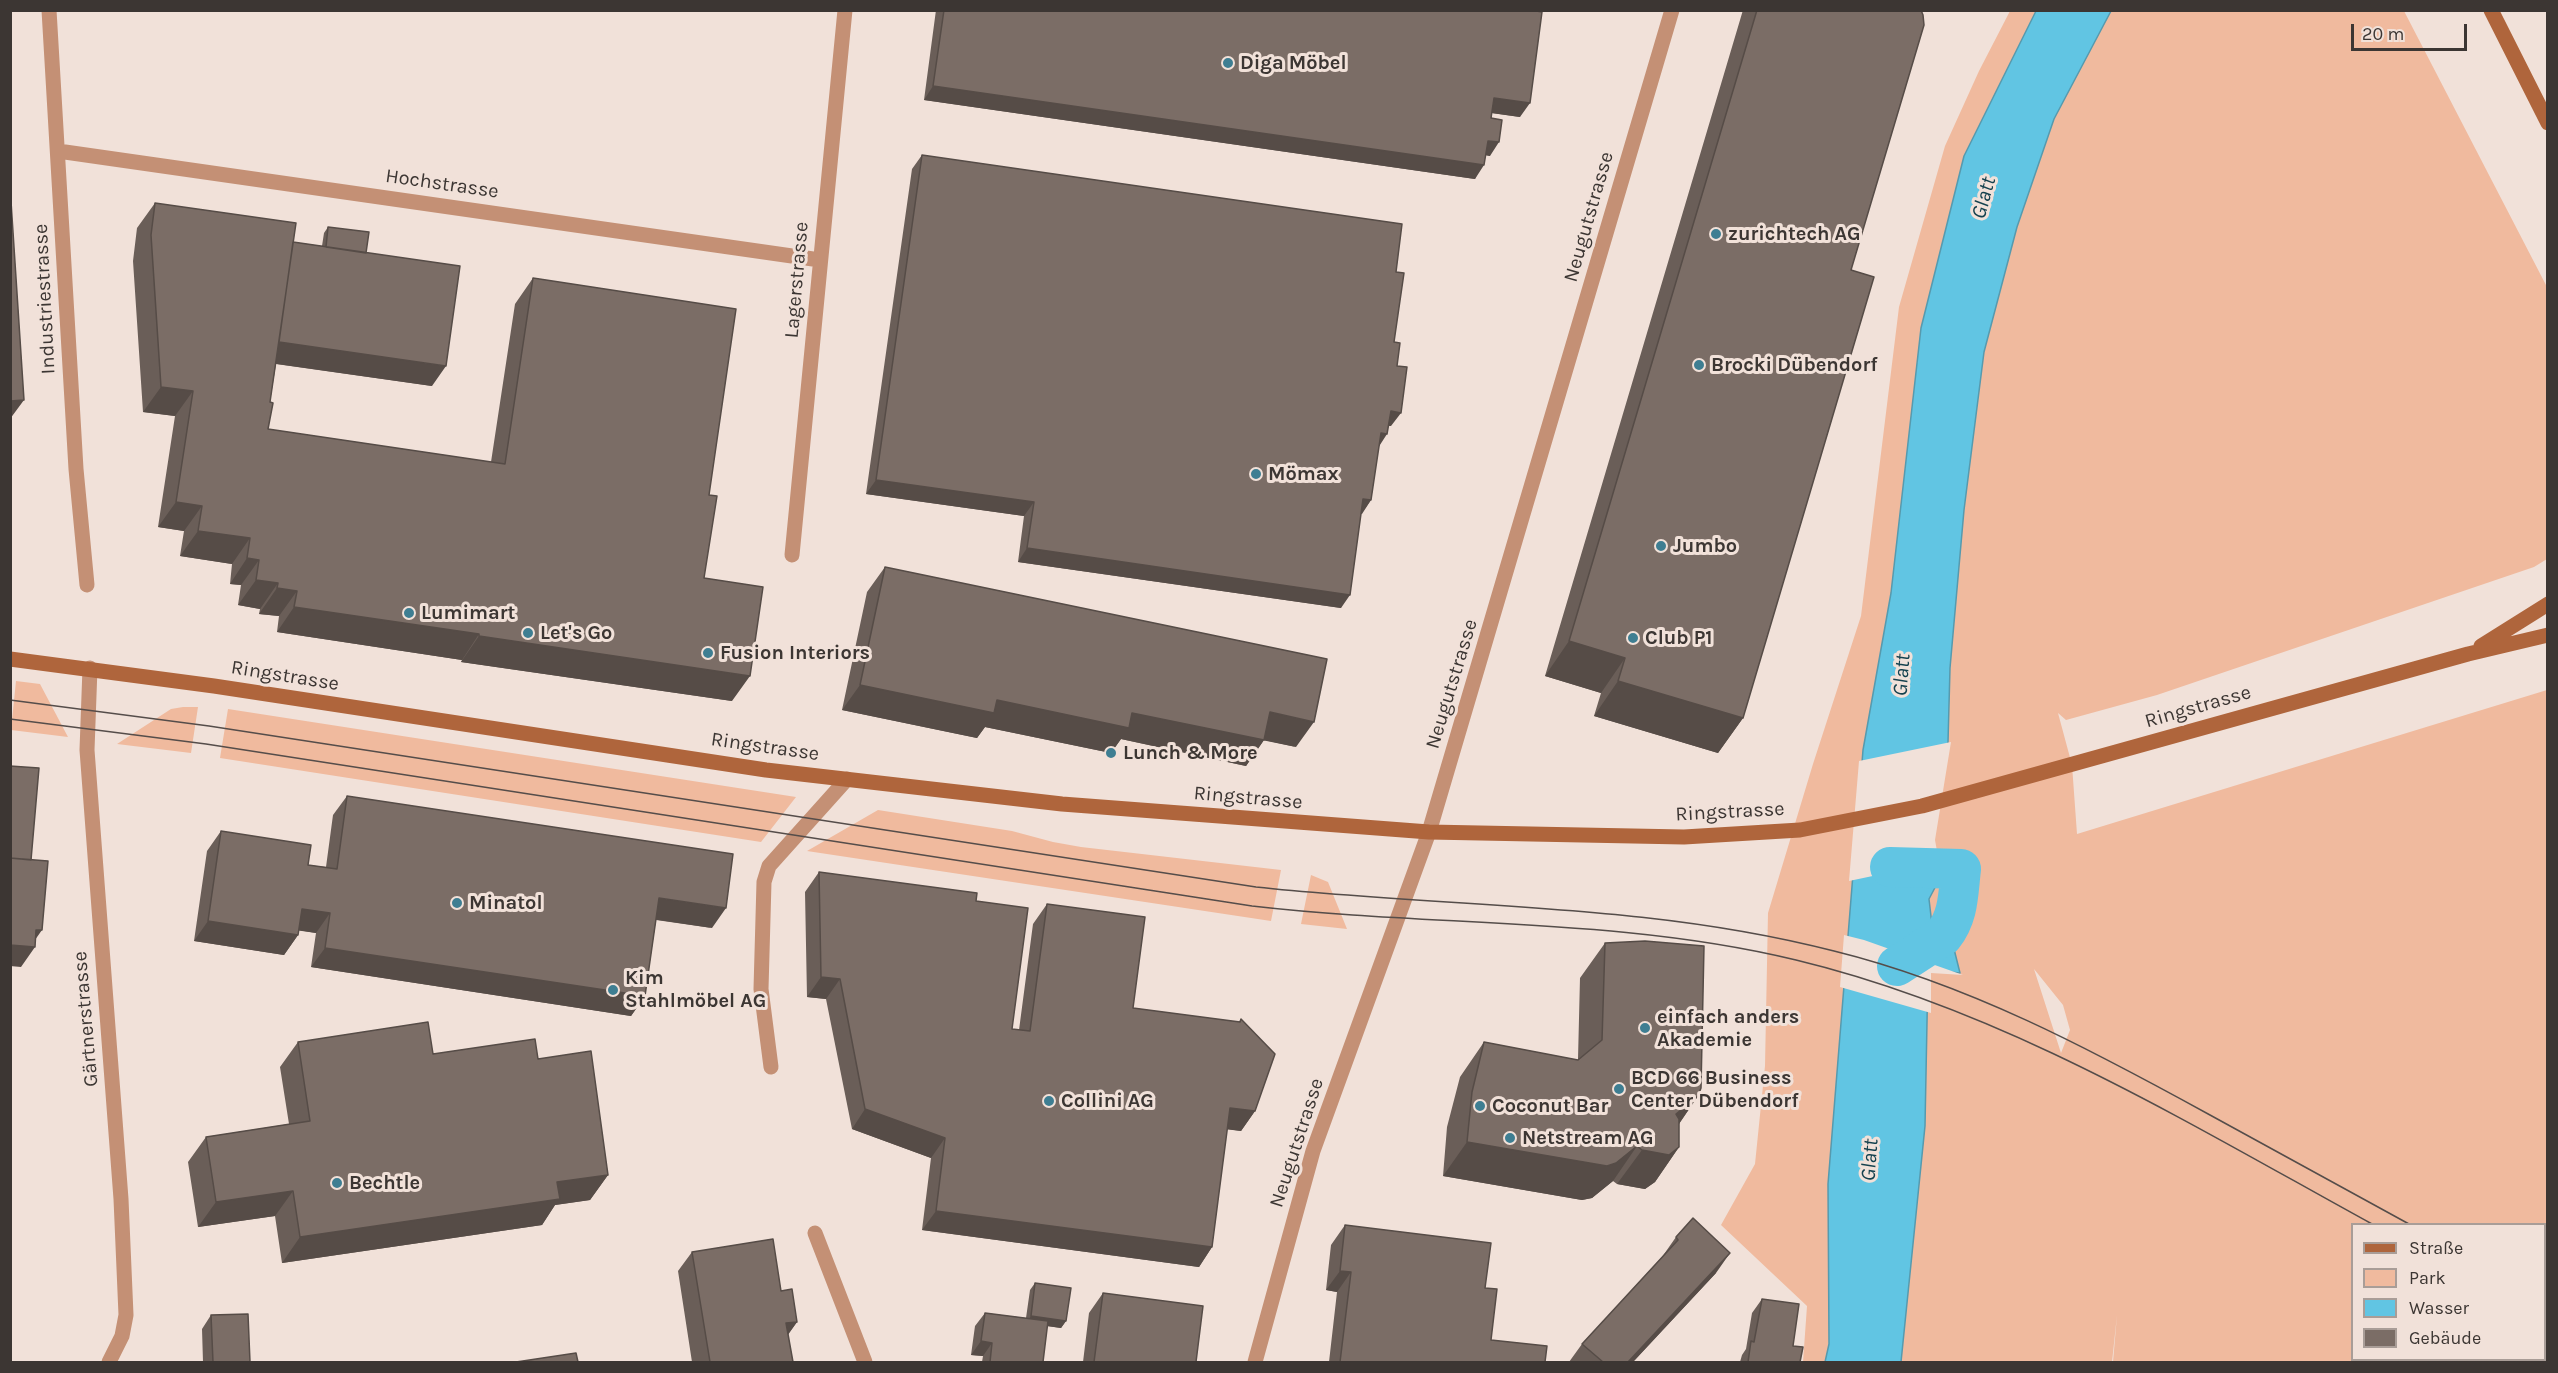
<!DOCTYPE html>
<meta charset="utf-8">
<style>
body{margin:0}
#map{position:relative;width:2558px;height:1373px;overflow:hidden;background:#f1e1d9;font-family:Karla,sans-serif}
canvas{display:block}
.frame{position:absolute;inset:0;border:12px solid #3c3633;pointer-events:none}
.legend{position:absolute;left:2351px;top:1223px;width:195px;height:138px;box-sizing:border-box;background:#f1e1d9;border:2px solid #a99d97;margin:0;padding:8px 10px;list-style:none;font-size:18px;color:#3c3633}
.legend li{display:flex;align-items:center;gap:12px;height:30px}
.legend b{width:30px;border:2px solid #a99d97}
.scale{position:absolute;left:2351px;top:24px;width:116px;height:27px;box-sizing:border-box;border:3px solid #3c3633;border-top:0;padding-left:8px;font-size:18px;line-height:21px;white-space:nowrap;color:#3c3633;-webkit-text-stroke:4px #f1e1d9;paint-order:stroke}
</style>
<div id="map">
<canvas width="2558" height="1373"></canvas>
<div class="frame"></div>
<ul class="legend">
<li><b style="height:8px;background:#af653c"></b>Straße</li>
<li><b style="height:16px;background:#f0ba9e"></b>Park</li>
<li><b style="height:16px;background:#61c5e3"></b>Wasser</li>
<li><b style="height:16px;background:#7b6d66"></b>Gebäude</li>
</ul>
<div class="scale">20 m</div>
</div>
<script>
const c = document.querySelector('canvas').getContext('2d');
c.lineJoin = 'round';
function fill(path, color) { c.fillStyle = color; c.fill(path, 'evenodd'); }
function strokePath(path, color, width, dash) { c.strokeStyle = color; c.lineWidth = width; c.lineCap = dash ? 'butt' : 'round'; c.setLineDash(dash || []); c.stroke(path); }
function drawText(font, color, halo, rows, align = 'center') {
  c.font = font + ' Karla,sans-serif'; c.lineWidth = 6; c.setLineDash([]); c.textBaseline = 'middle'; c.strokeStyle = halo; c.fillStyle = color; for (const [text, x, y, turn = 0] of rows) {
    c.save(); c.translate(x, y); c.rotate((+turn || 0) * Math.PI / 180); c.textAlign = isNaN(turn) ? turn : align; if (halo) c.strokeText(text, 0, 0); c.fillText(text, 0, 0); c.restore();
  }
}
const green = new Path2D(`
 M2010,11H2404L2547,287V559L2534,567L2157,695L2066,720L2058,713L2072,765L2077,834L2547,690V1362H2113L2117,1315L2112,1362H1803L1807,1306L1721,1225L1755,1164L1765,1066L1768,913L1813,764L1861,616L1899,307L1945,146L1979,71ZM2034,969L2063,1005L2070,1030L2061,1053ZM2352,1224H2544V1360H2352Z
 M16,681L40,684L68,737L11,730Z
 M183,707H198L191,753L117,744L171,709Z
 M228,709L796,797L761,842L220,758Z
 M878,810L1012,831L1053,842L1081,847L1281,870L1271,921L807,851Z
 M1311,875L1328,882L1347,929L1301,924Z`);
const water = new Path2D(`
 M2036,11H2111L2054,119L2017,227L1984,352L1964,510L1950,668L1948,742L1932,840L1939,880L1929,899L1932,925L1935,933L1952,941L1960,973L1928,970L1925,1126L1901,1362H1825L1829,1344L1828,1184L1863,750L1891,593L1921,328L1964,156Z`);
const pier = new Path2D(`
 M1951,742L1935,840L1939,862L1849,881L1859,761Z
 M1844,935L1864,940L1963,975L1931,973V1013L1840,987Z`);
const canal = new Path2D(`
 M1890,867L1961,869C1958,894 1959,916 1943,936L1897,966`);
const minor = new Path2D(`
 M49,10L76,469L87,585
 M58,151L820,260
 M792,555L845,10
 M90,668L87,750L121,1199L126,1315L122,1336L109,1362
 M771,1067L761,989L764,882L769,866L847,779
 M815,1233L865,1362
 M1255,1362L1313,1151L1429,832L1672,10`);
const secondary = new Path2D(`
 M2491,10L2548,123
 M2481,646L2548,604
 M10,659L214,686L766,770L1062,804L1429,832L1684,837L1800,830L1922,806L2468,654L2548,635`);
const tram = new Path2D(`
 M10,700L209,726L1256,887C1449,908 1645,902 1834,951C1968,984 2090,1049 2210,1115C2276,1151 2342,1188 2409,1224
 M10,719L206,744L1252,906C1433,927 1619,917 1796,960C2004,1010 2186,1122 2372,1224
 M2544,1300L2548,1301
 M2544,1320L2548,1322`);
const wall = new Path2D(`
 M936,10H1531L1520,117L1492,113L1490,156L1486,155L1475,179L924,100Z
 M1743,10H1921L1851,270L1743,718L1718,753L1594,716L1601,693L1545,676Z
 M922,155L1396,272L1391,426H1388L1379,445L1371,500L1361,514L1341,608L1018,562L1024,516L866,494L912,169Z
 M155,203L293,242L322,246L324,233L328,227L366,253L432,386L276,364L270,402L268,429L491,462L515,304L533,278L709,495L704,578L732,701L461,662L462,660L277,632L279,616L259,614L260,609L238,605L241,585L230,584L232,564L180,556L184,531L158,527L175,416L143,412L133,261L137,228Z
 M885,567L1296,747L1264,740L1246,766L1121,739L1111,753L985,727L977,738L842,710L867,592Z
 M347,796L712,928L656,920L645,996L631,1016L311,967L316,933L298,930V935L284,955L194,941L207,851L221,831L308,865L326,867L333,815Z
 M819,872L976,901L1012,1029L1019,1030L1033,924L1047,904L1133,1008L1239,1022L1241,1019L1255,1111L1241,1131L1227,1129L1212,1247L1199,1267L922,1230L931,1158L852,1129L826,999L807,997L805,892Z
 M1605,943L1698,1096L1679,1124V1147L1655,1182L1645,1189L1617,1184L1613,1181L1592,1198L1582,1200L1443,1176L1447,1127L1460,1077L1484,1042L1578,1060V1059L1580,978Z
 M298,1042L433,1054L538,1059L608,1175L590,1200L555,1205L542,1225L282,1263L275,1216L198,1227L188,1162L206,1137L289,1124L280,1067Z
 M1345,1225L1485,1288L1491,1340L1545,1362H1329L1337,1292L1326,1290L1331,1245Z
 M1676,1237L1716,1273L1633,1362H1569L1582,1344L1662,1257Z
 M692,1252L781,1291L797,1322L788,1334L793,1362H692L678,1271Z
 M1035,1283L1066,1321L1061,1328L1047,1326L1043,1362H982L983,1356L971,1355L975,1326L985,1313L1026,1318L1030,1290Z
 M1103,1293L1196,1362H1083L1089,1313Z
 M1762,1299L1793,1346L1800,1362H1740L1742,1355L1746,1349L1752,1313Z
 M211,1315L250,1362H203L202,1329Z`);
const shadedWall = new Path2D(`
 M933,86L1484,165L1475,179L924,100Z
 M1494,98L1530,103L1520,117L1484,112Z
 M1488,141L1499,142L1490,156L1478,154Z
 M277,342L446,366L432,386L263,362Z
 M161,387L193,391L175,416L143,412Z
 M24,400L10,419V401Z
 M1391,411L1401,413L1391,426L1381,424Z
 M1381,433L1387,434L1378,448Z
 M876,480L1034,502L1024,516L866,494Z
 M1363,499L1371,500L1362,514L1354,513Z
 M176,502L202,506L184,531L158,527Z
 M198,531L250,538L232,564L180,556Z
 M1027,548L1350,595L1341,608L1018,562Z
 M247,558L259,560L241,585L230,584Z
 M256,580L278,583L260,609L238,605Z
 M277,588L297,591L279,616L259,614Z
 M294,607L479,634L462,660L277,632Z
 M479,636L750,676L732,701L461,662Z
 M1569,641L1625,658L1601,693L1545,676Z
 M1618,681L1743,718L1718,753L1594,716Z
 M860,685L1132,713L1264,740L1246,766L1121,739L1111,753L985,727L977,738L842,710Z
 M1270,712L1314,722L1296,747L1252,738Z
 M659,898L726,908L712,928L645,918Z
 M302,909L330,913L316,933L288,929Z
 M208,921L298,935L284,955L194,941Z
 M36,930H42L30,947H35L21,967L10,966V945Z
 M325,948L645,996L631,1016L311,967Z
 M821,977L840,979L826,999L807,997Z
 M1698,1096L1674,1131L1676,1114Z
 M1230,1108L1255,1111L1241,1131L1216,1128Z
 M865,1109L945,1138L931,1158L852,1129Z
 M1467,1142L1637,1146L1613,1181L1592,1198L1582,1200L1443,1176Z
 M1679,1147L1655,1182L1645,1189L1617,1184L1642,1150Z
 M608,1175L590,1200L555,1205L542,1225L282,1263L300,1237L557,1182Z
 M293,1191L275,1216L198,1227L216,1202Z
 M936,1211L1212,1247L1199,1267L922,1230Z
 M1730,1253L1716,1273L1633,1362H1628Z
 M1340,1271L1351,1272L1337,1292L1326,1290Z
 M1031,1316L1066,1321L1061,1328L1026,1323Z
 M797,1322L783,1342L786,1323Z
 M981,1341L992,1343L983,1356L971,1355Z`);
const building = new Path2D(`
 M944,10H1531L1542,12L1530,103L1494,98L1491,118L1502,120L1499,142L1488,141L1484,165L933,86Z
 M1757,10H1921L1923,15L1924,25L1851,270L1874,277L1743,718L1618,681L1625,658L1569,641Z
 M922,155L1402,224L1396,272L1404,273L1394,342L1400,343L1397,366L1407,367L1401,413L1391,411L1387,434L1381,433L1371,500L1363,499L1350,595L1027,548L1034,502L876,480Z
 M10,186L24,400L10,401Z
 M155,203L296,223L270,402L273,403L268,429L505,464L533,278L736,309L709,495L717,496L704,578L763,587L750,676L479,636V634L294,607L297,591L277,588L278,583L256,580L259,560L247,558L250,538L198,531L202,506L176,502L193,391L161,387L151,235Z
 M328,227L369,232L366,253L326,247Z
 M293,242L460,266L446,366L279,342Z
 M885,567L1327,659L1314,722L1270,712L1264,740L1132,713L1129,728L997,700L994,713L860,685Z
 M10,766L39,768L31,860L10,858Z
 M347,796L733,854L726,908L659,898L645,996L325,948L330,913L302,909L298,935L208,921L221,831L311,845L308,865L337,869Z
 M10,858L48,861L42,930H36L35,947L10,945Z
 M819,872L977,893L976,901L1028,908L1012,1029L1030,1031L1047,904L1145,917L1133,1008L1240,1022L1241,1019L1275,1054L1255,1111L1230,1108L1212,1247L936,1211L945,1138L865,1109L840,979L821,977Z
 M1645,941L1704,946L1701,1088L1698,1096L1676,1114L1679,1119V1147L1669,1155L1642,1150L1637,1146L1616,1163L1607,1166L1467,1142L1472,1092L1484,1042L1578,1060L1602,1040L1605,943Z
 M428,1022L433,1054L535,1039L538,1059L591,1051L608,1175L557,1182L560,1199L300,1237L293,1191L216,1202L206,1137L310,1121L298,1042Z
 M1693,1218L1730,1253L1628,1362H1603L1582,1344L1678,1240L1676,1237Z
 M1345,1225L1491,1243L1485,1288L1497,1289L1491,1340L1547,1346L1545,1362H1340L1351,1272L1340,1271Z
 M773,1239L781,1291L792,1289L797,1322L786,1323L793,1362H710L692,1252Z
 M1035,1283L1071,1288L1066,1321L1031,1316Z
 M1103,1293L1203,1306L1196,1362H1094Z
 M1762,1299L1799,1304L1793,1346L1803,1347L1800,1362H1748L1751,1341L1754,1342Z
 M985,1313L1048,1321L1043,1362H990L992,1343L981,1341Z
 M248,1314L250,1362H213L211,1315Z
 M576,1353L578,1362H516Z`);
const markers = [
 [1228,63,6,"#3e7e92"],
 [1716,234,6,"#3e7e92"],
 [1699,365,6,"#3e7e92"],
 [1256,474,6,"#3e7e92"],
 [1661,546,6,"#3e7e92"],
 [409,613,6,"#3e7e92"],
 [528,633,6,"#3e7e92"],
 [1633,638,6,"#3e7e92"],
 [708,653,6,"#3e7e92"],
 [1111,753,6,"#3e7e92"],
 [457,903,6,"#3e7e92"],
 [613,990,6,"#3e7e92"],
 [1645,1028,6,"#3e7e92"],
 [1619,1089,6,"#3e7e92"],
 [1049,1101,6,"#3e7e92"],
 [1480,1106,6,"#3e7e92"],
 [1510,1138,6,"#3e7e92"],
 [337,1183,6,"#3e7e92"]
];
const poiNames = [
 ["Diga Möbel",1240,63],
 ["zurichtech AG",1728,234],
 ["Brocki Dübendorf",1711,365],
 ["Mömax",1268,474],
 ["Jumbo",1673,546],
 ["Lumimart",421,613],
 ["Let's Go",540,633],
 ["Club P1",1645,638],
 ["Fusion Interiors",720,653],
 ["Lunch & More",1123,753],
 ["Minatol",469,903],
 ["Kim",625,978],
 ["Stahlmöbel AG",625,1001],
 ["einfach anders",1657,1017],
 ["Akademie",1657,1040],
 ["BCD 66 Business",1631,1078],
 ["Center Dübendorf",1631,1101],
 ["Collini AG",1061,1101],
 ["Coconut Bar",1492,1106],
 ["Netstream AG",1522,1138],
 ["Bechtle",349,1183]
];
const streetNames = [
 ["Hochstrasse",442,184,8],
 ["Neugutstrasse",1589,217,-74],
 ["Lagerstrasse",797,280,-85],
 ["Industriestrasse",45,299,-93],
 ["Ringstrasse",285,676,9],
 ["Neugutstrasse",1452,684,-73],
 ["Ringstrasse",2198,707,-16],
 ["Ringstrasse",765,747,8],
 ["Ringstrasse",1248,798,5],
 ["Ringstrasse",1730,812,-3],
 ["Gärtnerstrasse",86,1019,-95],
 ["Neugutstrasse",1297,1143,-72]
];
const waterNames = [
 ["Glatt",1984,198,-75],
 ["Glatt",1902,675,-86],
 ["Glatt",1870,1160,-86]
];
fill(green, '#f0ba9e');
fill(water, '#61c5e3');
strokePath(water, '#569aae', 1.5);
fill(pier, '#f1e1d9');
strokePath(canal, '#61c5e3', 40);
strokePath(minor, '#c49075', 15);
strokePath(secondary, '#af653c', 15);
strokePath(tram, '#554d4a', 1.5);
fill(wall, '#6a5e58');
fill(shadedWall, '#564c47');
fill(building, '#7b6d66');
strokePath(building, '#564c47', 1.5);
for (const [x, y, r, color] of markers) { const dot = new Path2D(); dot.arc(x, y, r, 0, 2 * Math.PI); c.fillStyle = color; c.fill(dot); strokePath(dot, '#f1e1d9', 2); }
drawText('bold 20px', '#3c3633', '#f1e1d9', poiNames, 'left');
drawText('20px', '#3c3633', '#f1e1d9', streetNames);
drawText('italic 21px', '#14414e', '#f1e1d9', waterNames);
</script>
